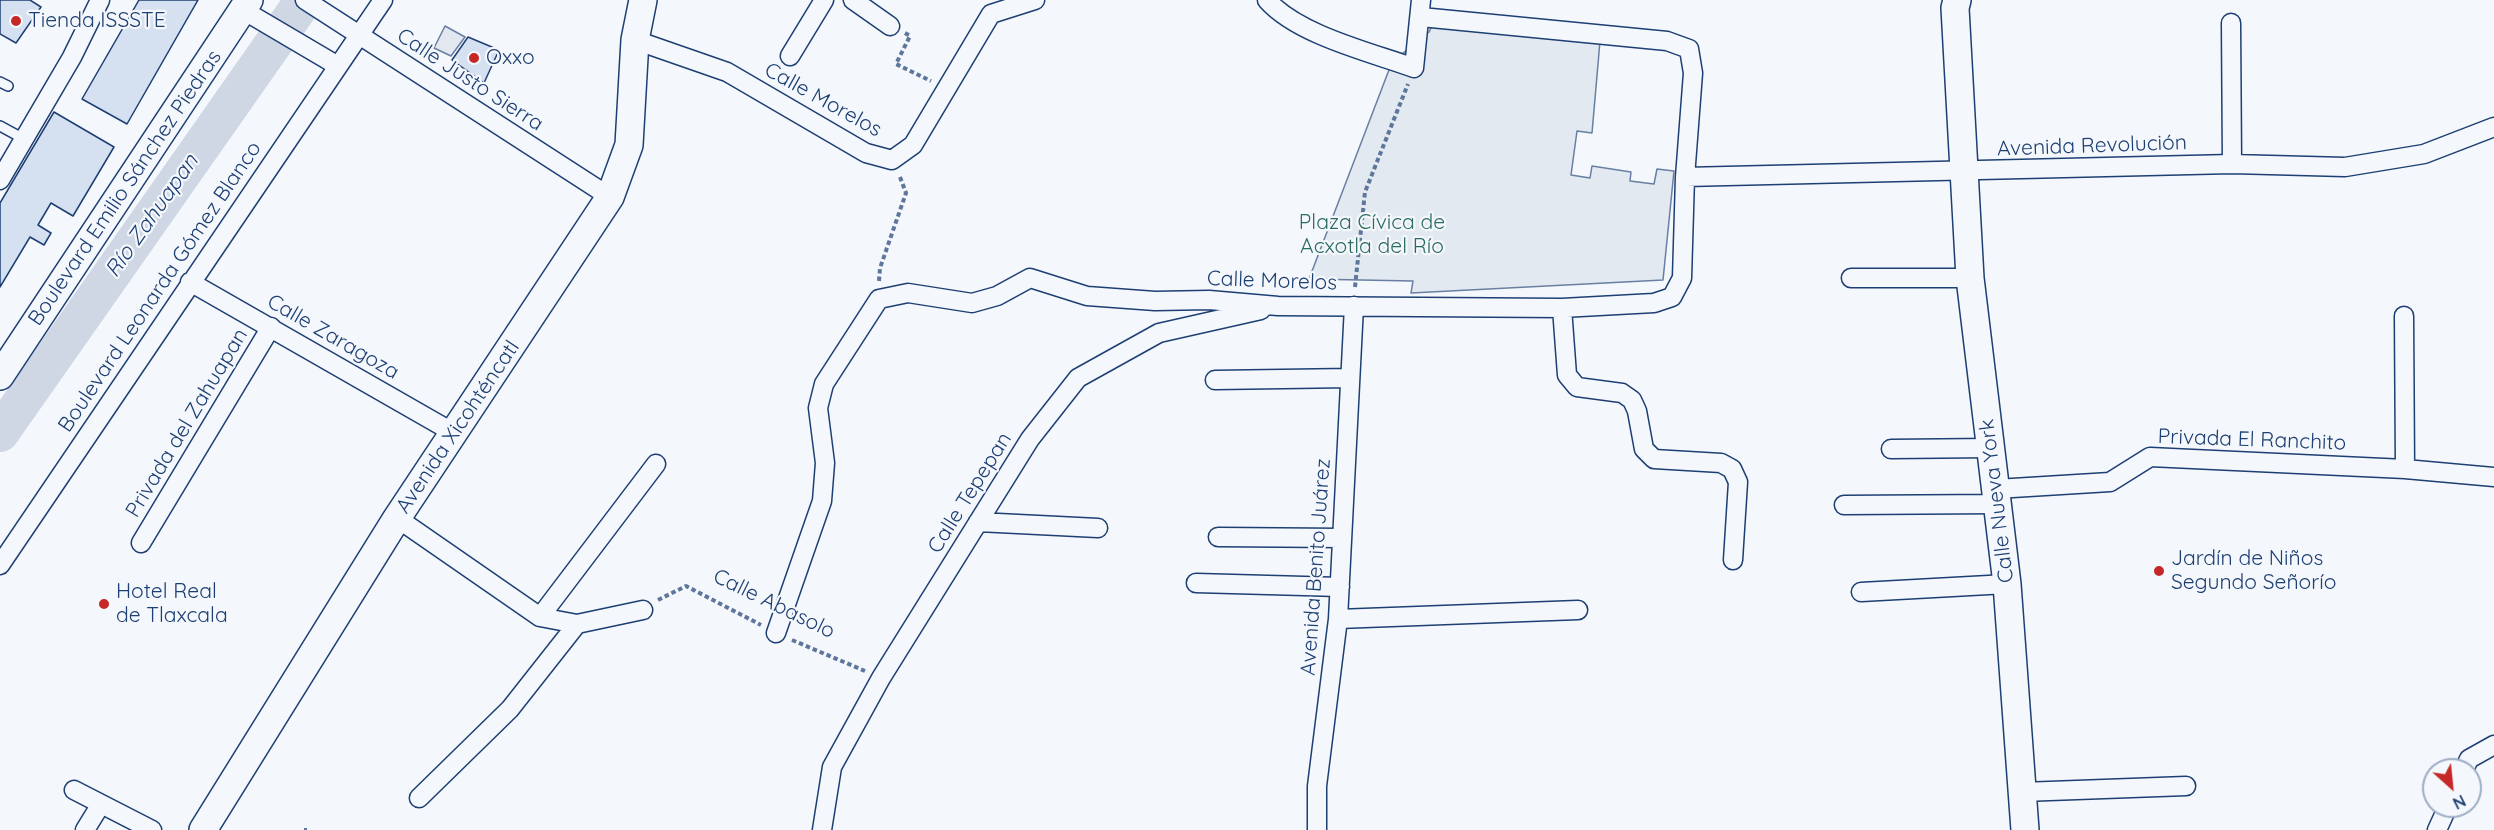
<!DOCTYPE html>
<meta charset="utf-8">
<style>
body{margin:0}
#map{position:relative;width:2494px;height:830px;overflow:hidden;background:#f4f7fb;font-family:Quicksand,sans-serif}
canvas{display:block}
.north{position:absolute;left:2422px;top:758px;width:60px;height:60px;box-sizing:border-box;background:#f4f7fb;border:2px solid #9eadc5;border-radius:50%;rotate:153deg;font-size:16px;font-weight:700;line-height:24px;text-align:center;color:#1d3f73}
.north::after{content:'';display:block;margin:auto;width:21px;height:27px;background:#c62828;clip-path:polygon(50% 0,100% 100%,50% 72%,0 100%)}
</style>
<div id="map">
<canvas width="2494" height="830"></canvas>
<div class="north">N</div>
</div>
<script>
const c = document.querySelector('canvas').getContext('2d');
c.lineJoin = 'round';
function fill(path, color) { c.fillStyle = color; c.fill(path, 'evenodd'); }
function strokePath(path, color, width, dash) { c.strokeStyle = color; c.lineWidth = width; c.lineCap = dash ? 'butt' : 'round'; c.setLineDash(dash || []); c.stroke(path); }
function drawText(font, color, halo, rows, align = 'center') {
  c.font = font + ' Quicksand,sans-serif'; c.lineWidth = 4.5; c.setLineDash([]); c.textBaseline = 'middle'; c.strokeStyle = halo; c.fillStyle = color; for (const [text, x, y, turn = 0] of rows) {
    c.save(); c.translate(x, y); c.rotate((+turn || 0) * Math.PI / 180); c.textAlign = isNaN(turn) ? turn : align; if (halo) c.strokeText(text, 0, 0); c.fillText(text, 0, 0); c.restore();
  }
}
const green = new Path2D(`
 M1433,24L1600,41L1592,133L1577,131L1571,175L1590,178L1592,166L1631,172L1630,181L1654,184L1657,169L1674,171L1663,280L1411,293L1413,281L1309,279L1392,62L1429,32Z`);
const parking = new Path2D(`
 M445,26L465,37L451,56L434,48Z`);
const river = new Path2D(`
 M0,433L304,0`);
const building = new Path2D(`
 M0,0H30L41,7L16,43L0,34Z
 M139,0H198L127,124L82,99Z
 M468,37L499,50L484,83L452,60Z
 M54,112L114,147L73,216L51,203L38,225L51,233L44,245L30,237L0,287V203Z`);
const path = new Path2D(`
 M905,33L910,36L896,64L931,81
 M879,281L880,268L906,193L900,177
 M1355,287L1365,192L1408,84
 M658,600L686,586L761,625
 M792,640L865,671
 M304,830H307`);
const lane = new Path2D(`
 M0,82L8,86
 M0,126L24,139`);
const street = new Path2D(`
 M305,0L610,197
 M853,0L890,26
 M1267,0C1298,35 1370,52 1414,68L1421,0
 M243,10L338,66
 M991,14L1035,0
 M2231,23L2232,164
 M635,40L727,72L866,153L892,160L913,145L991,14
 M790,56L824,0
 M1685,177L2232,164L2345,167L2424,154L2494,127
 M0,180L72,57L100,0
 M1851,278H1970
 M190,282L454,433
 M1562,308L1567,375L1577,387L1622,393L1632,400L1637,411L1644,449L1654,459L1721,463L1732,469L1738,482L1733,560
 M2404,316L2405,469
 M1215,380L1350,378
 M1891,449L1991,448
 M1996,489L2110,482L2150,457L2405,469L2494,477
 M1844,505L1998,504
 M397,518L540,617L577,624L643,610
 M978,522L1098,528
 M1218,537L1342,538
 M141,543L271,327
 M0,565L383,0
 M1196,583L1340,587
 M1861,592L2007,584
 M540,617L656,464
 M1338,619L1578,610
 M776,633L822,501L825,463L818,408L824,384L879,299L908,293L972,303L997,296L1030,278L1087,296L1155,301L1209,300L1278,306L1562,308L1654,303L1672,297L1682,278L1685,177L1693,73L1689,49L1667,41L1421,17
 M2464,770L2469,759L2494,745
 M74,790L152,830
 M2022,792L2186,786
 M419,798L510,709L577,624
 M85,830L101,804
 M822,830L832,767L881,678L1030,439L1078,378L1159,333L1261,310
 M1317,830V786L1338,619L1354,306
 M2437,830L2448,806`);
const secondary = new Path2D(`
 M1957,0L1955,8L1970,278L2007,584L2025,830
 M0,376L249,0
 M203,830L397,518L610,197L629,145L635,40L643,0`);
const markers = [
 [16,21,6,"#c62828"],
 [474,58,6,"#c62828"],
 [2159,571,6,"#c62828"],
 [104,604,6,"#c62828"]
];
const poiNames = [
 ["Tienda ISSSTE",28,21],
 ["Oxxo",486,58],
 ["Jardín de Niños",2171,559],
 ["Segundo Señorío",2171,583],
 ["Hotel Real",116,592],
 ["de Tlaxcala",116,616]
];
const streetNames = [
 ["Calle Justo Sierra",470,80,33],
 ["Calle Morelos",823,100,29],
 ["Avenida Revolución",2092,146,-2],
 ["Boulevard Emilio Sánchez Piedras",125,188,-56],
 ["Calle Morelos",1272,281,2],
 ["Boulevard Leonarda Gómez Blanco",160,287,-56],
 ["Calle Zaragoza",333,337,30],
 ["Privada del Zahuapan",187,423,-59],
 ["Avenida Xicohténcatl",458,427,-56],
 ["Privada El Ranchito",2252,440,2],
 ["Calle Tepepan",970,493,-58],
 ["Calle Nueva York",1997,501,-97],
 ["Avenida Benito Juárez",1316,567,-86],
 ["Calle Abasolo",774,604,26]
];
const parkNames = [
 ["Plaza Cívica de",1372,223],
 ["Acxotla del Río",1372,247]
];
const waterNames = [
 ["Río Zahuapan",152,216,-55]
];
fill(green, '#e3e9f0');
strokePath(green, '#687fa3', 1.5);
fill(parking, '#e3e8f0');
strokePath(parking, '#687fa3', 1.5);
strokePath(river, '#cfd7e4', 38);
fill(building, '#d5e0f0');
strokePath(building, '#1d3f73', 1.5);
strokePath(lane, '#1d3f73', 12);
strokePath(street, '#1d3f73', 21);
strokePath(secondary, '#1d3f73', 30);
strokePath(path, '#5e769c', 4, [4.5, 3]);
strokePath(lane, '#f4f7fb', 9);
strokePath(street, '#f4f7fb', 18);
strokePath(secondary, '#f4f7fb', 27);
for (const [x, y, r, color] of markers) { const dot = new Path2D(); dot.arc(x, y, r, 0, 2 * Math.PI); c.fillStyle = color; c.fill(dot); strokePath(dot, '#f4f7fb', 2); }
drawText('21px', '#1d3f73', '#f4f7fb', poiNames, 'left');
drawText('21px', '#1d3f73', '#f4f7fb', streetNames);
drawText('21px', '#2c6c60', '#f4f7fb', parkNames);
drawText('italic 22px', '#1d3f73', '#f4f7fb', waterNames);
</script>
